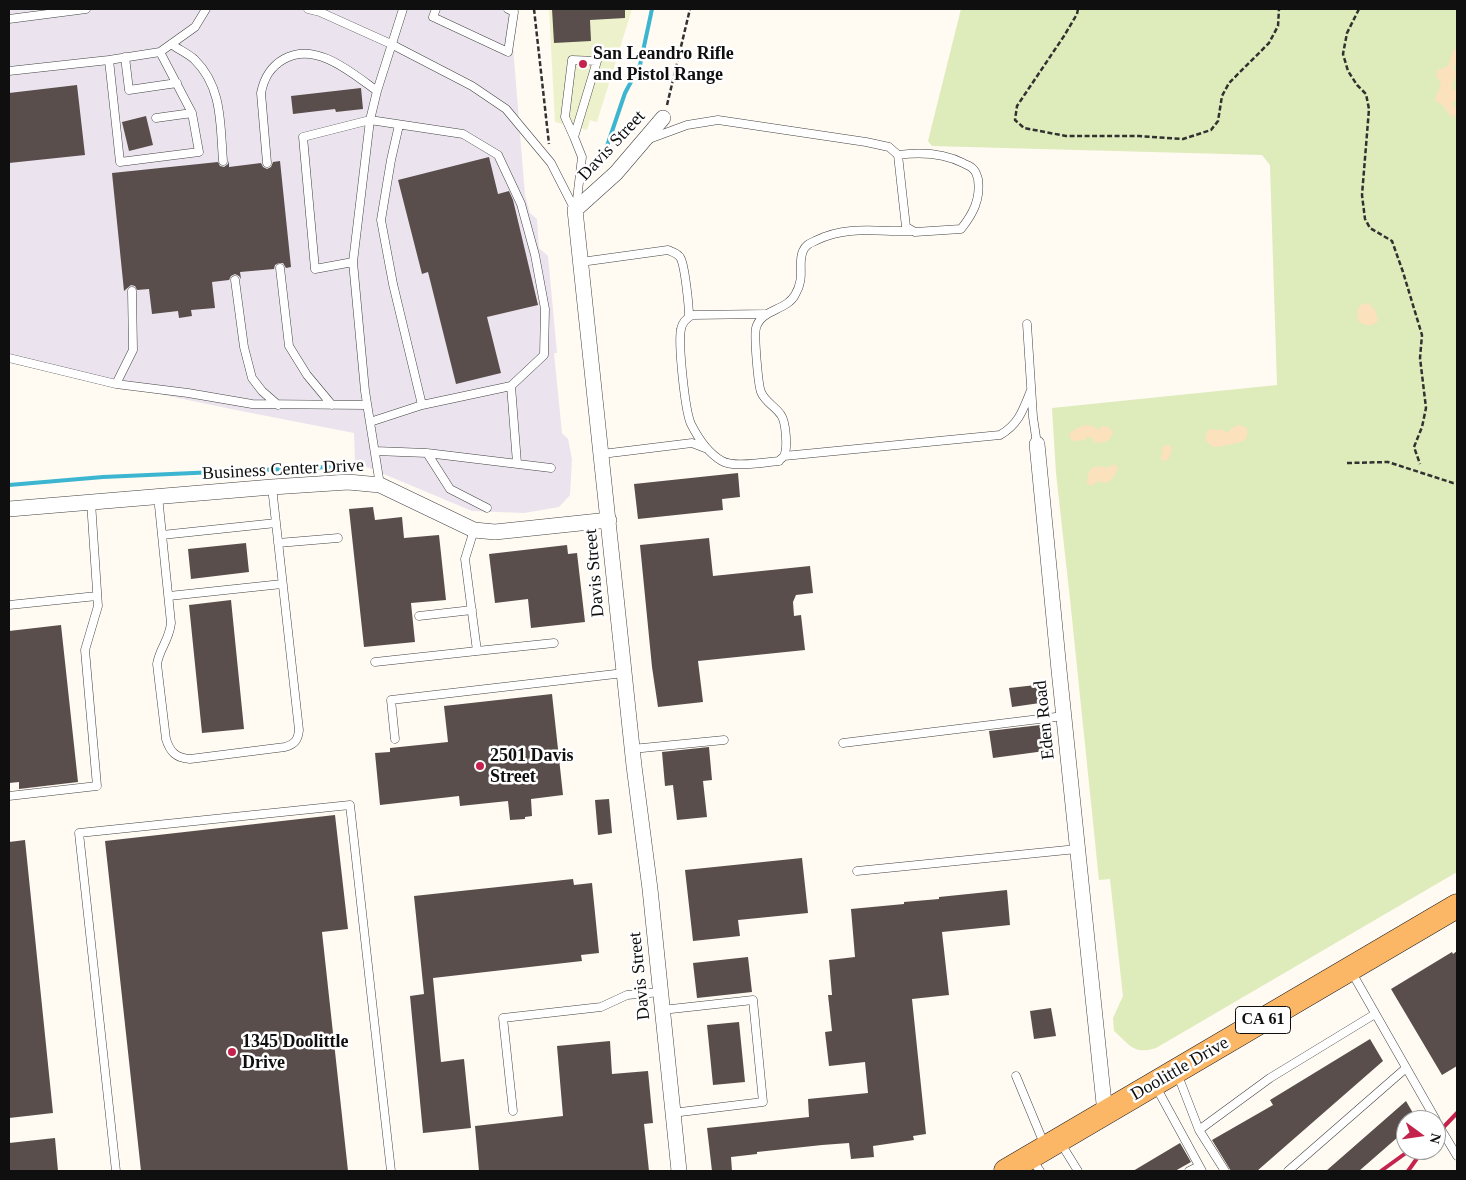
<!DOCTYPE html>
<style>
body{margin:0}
#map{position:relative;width:1466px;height:1180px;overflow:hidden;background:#fffaf2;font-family:"Times New Roman",serif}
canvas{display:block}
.frame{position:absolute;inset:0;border:10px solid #0f0f0f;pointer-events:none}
.north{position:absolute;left:1396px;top:1110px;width:50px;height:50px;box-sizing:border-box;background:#fff;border:1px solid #9f9f9f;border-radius:50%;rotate:104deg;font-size:14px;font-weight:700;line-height:20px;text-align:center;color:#0f0f0f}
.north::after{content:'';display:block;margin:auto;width:18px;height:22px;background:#c4234d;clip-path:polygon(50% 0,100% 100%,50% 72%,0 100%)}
</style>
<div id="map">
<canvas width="1466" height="1180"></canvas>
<div class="frame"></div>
<div class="north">N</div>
</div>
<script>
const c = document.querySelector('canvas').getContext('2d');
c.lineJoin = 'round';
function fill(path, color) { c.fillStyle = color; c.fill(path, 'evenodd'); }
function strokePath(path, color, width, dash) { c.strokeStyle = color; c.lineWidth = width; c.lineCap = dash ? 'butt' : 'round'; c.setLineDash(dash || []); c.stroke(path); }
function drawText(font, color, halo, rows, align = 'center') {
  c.font = font + ' "Times New Roman",serif'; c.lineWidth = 5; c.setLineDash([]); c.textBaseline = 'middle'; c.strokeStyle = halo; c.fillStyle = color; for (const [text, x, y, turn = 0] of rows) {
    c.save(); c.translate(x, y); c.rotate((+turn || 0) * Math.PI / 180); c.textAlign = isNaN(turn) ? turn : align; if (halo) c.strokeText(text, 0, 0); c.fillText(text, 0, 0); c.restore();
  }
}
const industrial = new Path2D(`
 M9,9H510L525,195L530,213L537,219L539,248L548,256L557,353H554L562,433L568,439L572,459L570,495L559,507L524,513L472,511L355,462L354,433L241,411L9,363Z`);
const green = new Path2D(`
 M961,9H1457V872L1156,1048C1133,1055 1130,1045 1114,1031L1113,1018L1123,996L1110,879L1099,880L1070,599L1056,473L1052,408L1277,385L1270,165L1262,155L932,146L928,141Z`);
const sand = new Path2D(`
 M1457,48V61L1454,67L1456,75L1452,86L1453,89L1457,91V100L1454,101L1452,104L1457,109V114L1453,117C1447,114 1448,111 1443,106C1440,102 1437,104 1435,99L1441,84L1436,75L1438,70L1448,66L1453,51Z
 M1367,303C1374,306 1377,313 1378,321L1373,325H1366L1359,322C1356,313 1357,304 1367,303Z
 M1087,425L1093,426L1099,430L1102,426L1109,427L1113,433C1110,441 1106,442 1098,443L1094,442L1092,438L1087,437L1085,440L1072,441L1069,434L1077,428Z
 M1239,425L1247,428V436L1245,440C1243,442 1216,448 1213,447L1205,440L1207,432L1210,429L1223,430L1227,433L1232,428Z
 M1165,445H1169L1172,449L1169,458L1165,461L1161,460V454L1164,453L1161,450Z
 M1114,464L1118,468L1113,478L1106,483L1098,481C1093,485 1092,487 1087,484C1088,468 1092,464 1107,468Z`);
const pitch = new Path2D(`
 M549,9H632L597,122L590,120L587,130L555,122Z`);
const stream = new Path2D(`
 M606,149L625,93L640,65L652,9
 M9,485L103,477L329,467`);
const building = new Path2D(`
 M552,9H625V18L590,20L591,41L554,43Z
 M77,85L85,155L9,163V93Z
 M361,88L363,109L336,112L335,109L293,114L291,96Z
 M146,116L153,145L129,151L122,122Z
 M489,157L498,194L509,191L513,200L538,305L487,317L501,373L456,384L428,272L422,274L398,180Z
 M229,161V167L261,163L263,167L267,169L271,167L273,162L280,161L291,267L286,268L283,263H279L275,265L274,269L240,272L241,279L239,276L235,274L231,276L229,280L212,282L215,308L191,310L192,316L179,318L178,311L152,314L149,289L137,290L135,286L131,285L124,291L112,173L218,162L220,166L224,167L228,164Z
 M738,473L740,497L722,499L723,510L638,519L634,484Z
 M373,507L375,520L402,517L404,538L439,535L446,600L411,603L415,642L364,647L349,509Z
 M709,538L713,576L810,566L813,593L796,595L793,602L794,616L801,615L805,650L698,661L703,702L658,707L652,667L640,545Z
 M246,543L249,572L191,579L188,549Z
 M567,545L568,554L577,553L585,622L531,628L528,599L495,603L489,554Z
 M231,600L244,729L202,733L189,605Z
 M61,625L78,782L19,789V782L9,783V631Z
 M1045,684L1047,702L1012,707L1009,688Z
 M552,694L563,795L531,799L532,816L525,817V819L510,820L508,801L460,806L459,796L380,805L375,753L390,752V748L448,742L444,706Z
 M1049,724L1052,750L993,758L989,731Z
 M709,747L712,780L703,781L707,817L677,820L673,785L665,786L662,752Z
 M609,799L612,833L598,835L595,800Z
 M335,815L348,929L322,932L348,1171H141L105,841Z
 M25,840L53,1113L9,1118V842Z
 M802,858L808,913L738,920L740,936L693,941L685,870Z
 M573,879L574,885L592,883L599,953L581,955L582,961L433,978L441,1062L464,1059L471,1128L423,1133L410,996L424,994L414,896Z
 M1007,890L1010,925L942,932L949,995L912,999L926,1134L913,1136L914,1140L873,1146L874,1157L851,1159L849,1143L822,1145L757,1152V1154L731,1157L732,1171H712L707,1128L809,1117L808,1099L868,1093L865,1062L829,1066L825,1032L832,1031L828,995H832L829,960L855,957L851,909L904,904V902L939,899V897Z
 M1457,951V1066L1442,1075L1391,989L1452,952L1453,954Z
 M748,957L752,992L697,998L693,963Z
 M1051,1008L1056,1036L1034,1039L1030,1011Z
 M739,1022L745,1082L713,1085L707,1025Z
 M1370,1039L1383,1061L1257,1171H1231L1212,1140L1273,1105L1270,1100Z
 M610,1041L612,1074L648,1071L653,1123L644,1124L649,1171H479L475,1126L563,1116L557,1046Z
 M1406,1101L1417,1120H1406V1130L1359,1171H1326Z
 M55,1138L58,1171H9V1143Z
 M1180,1143L1191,1162L1175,1171H1133Z`);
const path = new Path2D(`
 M534,9L549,144
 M1078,9L1077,14L1064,36L1017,106L1015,120L1024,128L1066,136H1139L1183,139L1211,130L1218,121L1222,96L1229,83L1269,43L1278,26L1279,9
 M1359,9L1347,33L1343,54L1348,71L1357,85L1366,94L1369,109L1362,195L1365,219L1370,228L1392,241L1403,272L1422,335L1420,358L1426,408L1422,427L1414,447L1420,464
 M667,105L690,9
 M1347,463L1388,462L1453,483L1457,482`);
const lane = new Path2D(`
 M308,9L320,12L391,44L472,86L506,109L551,163L575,210
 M436,9L433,17L508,52L514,12L508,9
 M9,19L86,9
 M171,44C178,49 187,53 194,59C223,87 220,125 223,161
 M160,52L192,113L199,152L120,162L109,60L160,52L195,27L206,9
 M125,57L129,90L177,83
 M9,71L109,60
 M156,118L192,113
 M399,125L391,160L381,220L393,284L422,405
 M574,137L565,117L572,60L597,61L574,137L582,157L576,208
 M649,139L687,125L718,120L866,142L889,147L898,155L906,227L915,232L961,229C973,214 981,199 978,179C977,176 976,171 973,169C971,166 966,165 963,163C943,153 920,152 898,155
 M267,163L261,93C264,78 270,67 284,59C316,41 352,73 377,91
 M353,262L315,269L303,137L370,120L463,134L498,155L521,204L535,255L545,309L544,355L511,386L517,463
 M581,262L668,250C673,252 679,254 681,259C685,268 689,306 689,316
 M280,268L289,346L307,375L332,405
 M235,280L244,347L252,378L262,391L278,405
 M766,314L692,315C687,318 682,323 681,329C678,344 685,411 691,424C698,438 708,453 722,461C734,468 765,462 779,461C779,460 784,457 784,456C788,449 786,422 781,415C776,407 765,402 761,392C758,384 754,336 756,328C761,309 786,311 795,295C806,277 797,264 803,251C806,244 811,243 817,240C847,225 879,232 911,231
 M1027,324L1033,417L1037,444
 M9,358L116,384L188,393L252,404L367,405
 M116,384L133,350L132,291
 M370,422L422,405L511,386
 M375,451L427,453L551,468
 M427,453L450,489L487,508
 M602,454L692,443L705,448
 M784,456L1000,435C1019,424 1023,410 1031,390
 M380,485L365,391L353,262L370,120L377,91L403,9
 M158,496L171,623C169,641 160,647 157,664L166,739C170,752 176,758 190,759L285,747C295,744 298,740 299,730L272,487
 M162,535L276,523
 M278,543L338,538
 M169,596L282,584
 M9,605L97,596
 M419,616L472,610
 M477,651L554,643
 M375,662L477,651L465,559L474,530
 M395,739L391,700L624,673
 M843,743L1064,716
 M632,749L724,740
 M9,796L97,786L85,650L98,606L91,502
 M857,871L1077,849
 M1351,971L1436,1120
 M662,1010L753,1000L763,1102L672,1113
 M1177,1073L1199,1130L1225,1171
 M1016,1076L1045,1146
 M1155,1085L1202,1171
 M513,1111L503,1018L601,1007L627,995L661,992
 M1436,1121L1457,1156
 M1199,1130L1270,1078L1375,1014
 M1060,1142L1078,1171
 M1032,1159L1040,1171
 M116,1171L79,833L350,805L391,1171
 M1189,1171L1199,1166
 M1288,1171L1406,1068`);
const street = new Path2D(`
 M663,118L616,173L575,210L634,766L650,889L679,1171
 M1037,444L1059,670L1105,1113
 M9,509L272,487L348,482L380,485L474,530L495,532L609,520`);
const primary = new Path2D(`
 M1006,1171L1457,906`);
const rail = new Path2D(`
 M1436,1135L1457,1113
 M1381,1171L1410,1150
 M1408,1171L1423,1150`);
const markers = [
 [583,64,5,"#c4234d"],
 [480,766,5,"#c4234d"],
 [232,1052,5,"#c4234d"]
];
const shields = [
 [1263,1020,55]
];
const shieldNames = [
 ["CA 61",1263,1020]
];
const poiNames = [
 ["San Leandro Rifle",593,54],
 ["and Pistol Range",593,75],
 ["2501 Davis",490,756],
 ["Street",490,777],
 ["1345 Doolittle",242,1042],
 ["Drive",242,1063]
];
const streetNames = [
 ["Davis Street",612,146,-47],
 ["Business Center Drive",283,470,-3],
 ["Davis Street",595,573,-95],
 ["Eden Road",1045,720,-96],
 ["Davis Street",640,976,-96],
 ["Doolittle Drive",1180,1069,-30]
];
fill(industrial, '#ebe4ee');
fill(green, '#deebba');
fill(sand, '#fce1bd');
fill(pitch, '#edf2cc');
strokePath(stream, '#3bb5d0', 4);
fill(building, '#594e4b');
strokePath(lane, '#424242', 9);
strokePath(street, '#424242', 16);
strokePath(primary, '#202020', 25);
strokePath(path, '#313131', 2.5, [5, 2.5]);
strokePath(lane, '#fff', 8);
strokePath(street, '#fff', 15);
strokePath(primary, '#fbb766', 24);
strokePath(rail, '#c4234d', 4);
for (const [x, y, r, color] of markers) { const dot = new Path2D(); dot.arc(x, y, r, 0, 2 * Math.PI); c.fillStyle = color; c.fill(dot); strokePath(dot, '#fff', 2); }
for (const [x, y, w] of shields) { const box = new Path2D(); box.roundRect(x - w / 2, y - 13.5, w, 27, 4); c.fillStyle = '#fff'; c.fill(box); strokePath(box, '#0f0f0f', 1); }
drawText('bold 16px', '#0f0f0f', null, shieldNames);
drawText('bold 18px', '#0f0f0f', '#fff', poiNames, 'left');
drawText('18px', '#0f0f0f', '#fff', streetNames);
</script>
